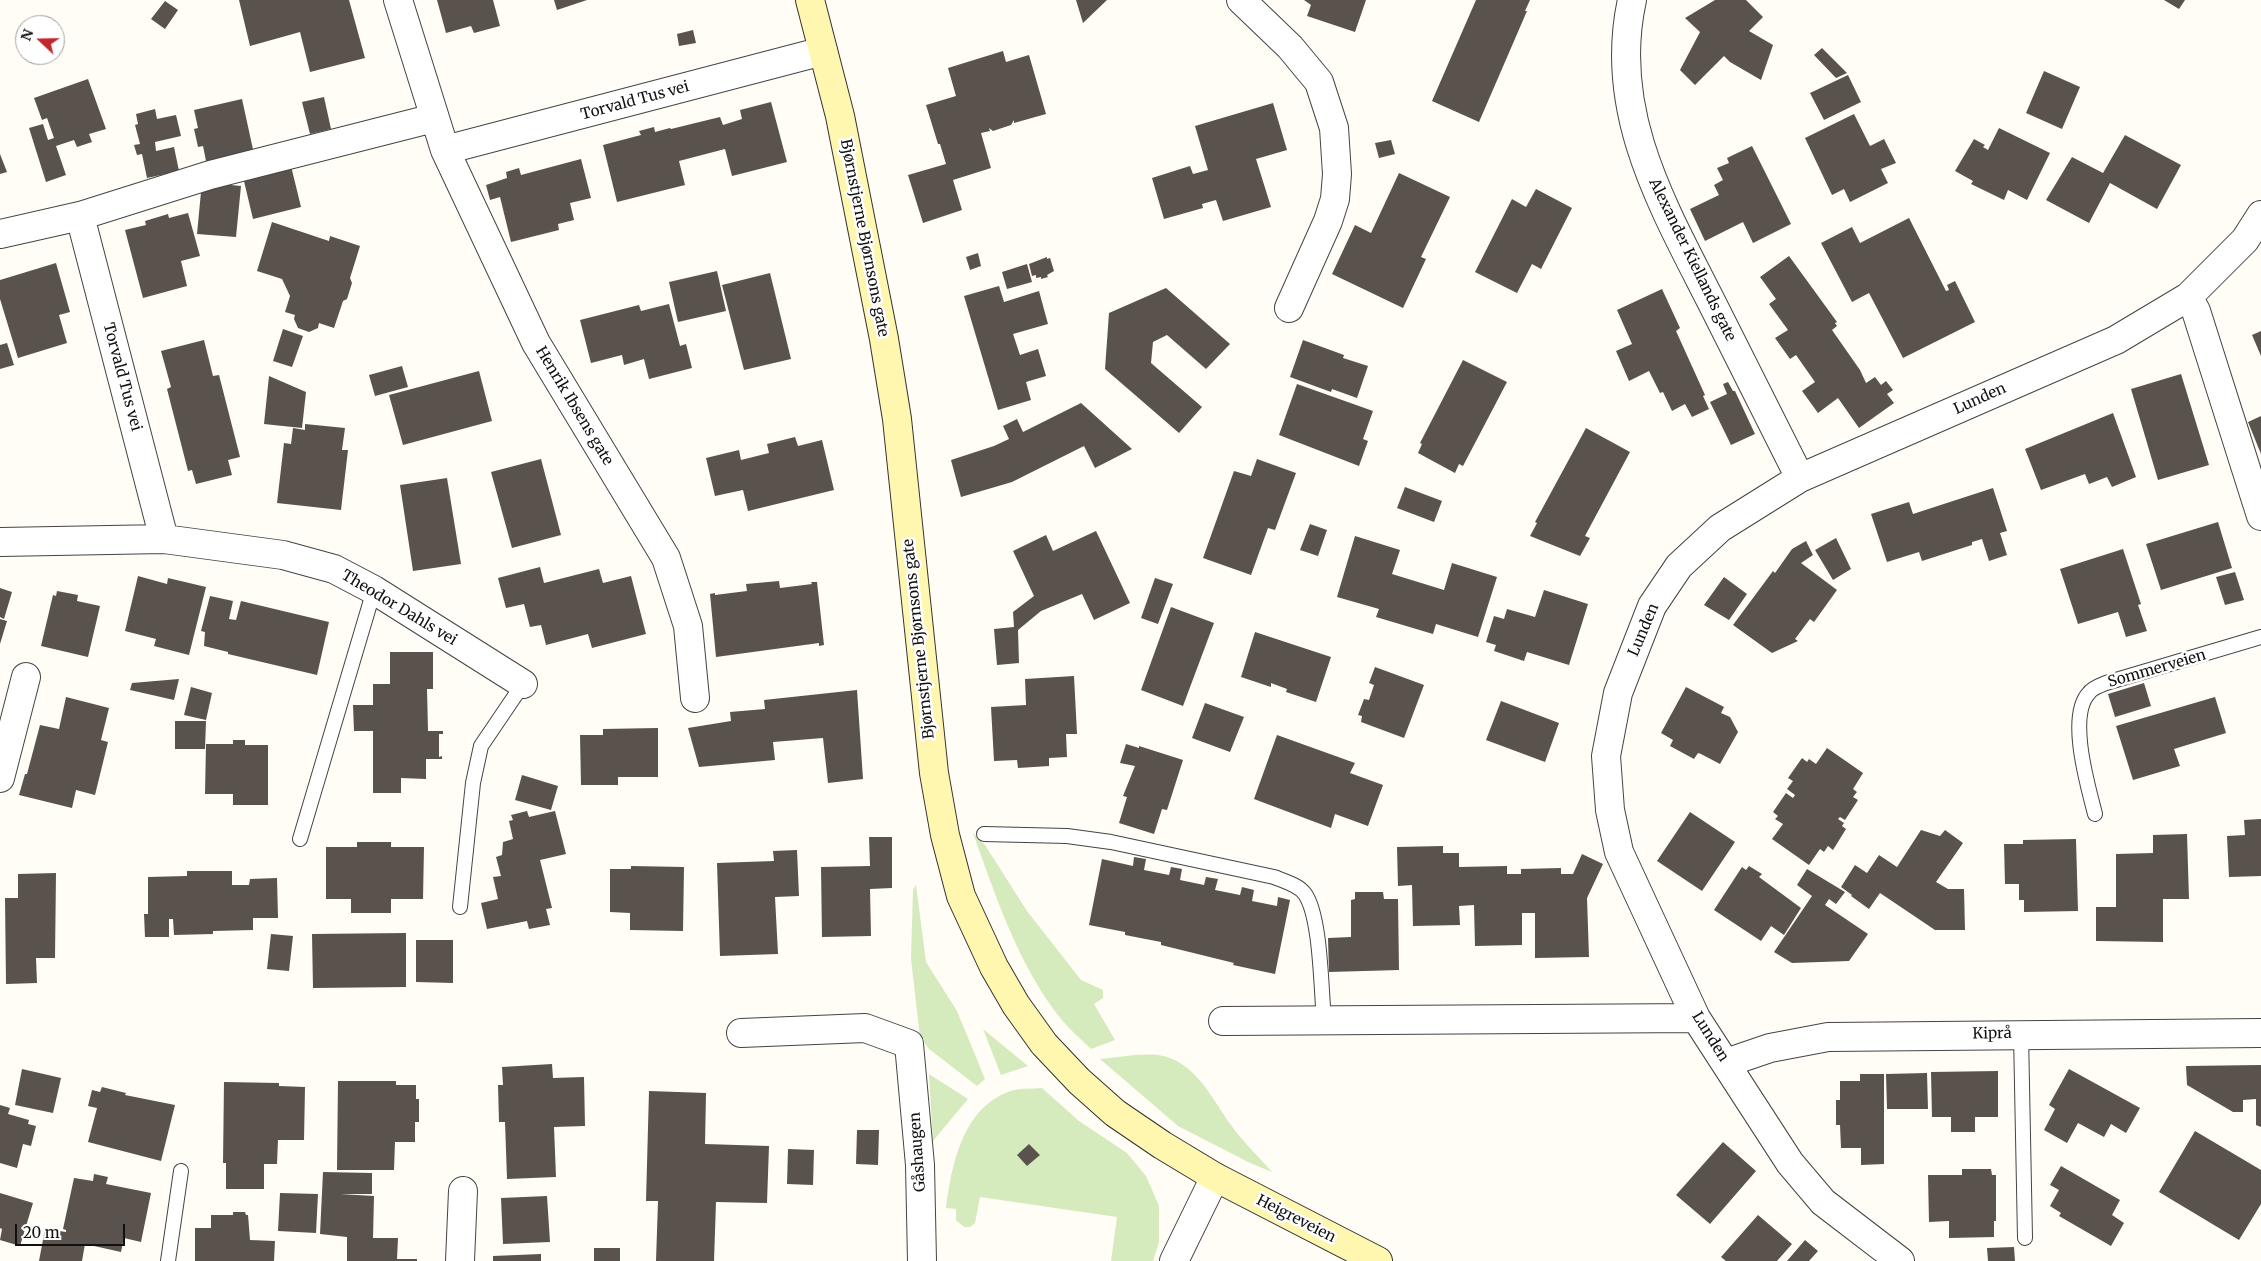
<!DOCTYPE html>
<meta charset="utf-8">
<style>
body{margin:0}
#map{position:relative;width:2261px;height:1261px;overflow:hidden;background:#fffdf5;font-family:Merriweather,serif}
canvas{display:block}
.north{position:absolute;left:15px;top:15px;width:50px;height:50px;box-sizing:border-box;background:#fff;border:1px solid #a0a0a0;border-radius:50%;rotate:291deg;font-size:14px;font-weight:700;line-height:20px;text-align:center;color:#111}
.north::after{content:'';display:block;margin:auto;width:18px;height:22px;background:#c4262e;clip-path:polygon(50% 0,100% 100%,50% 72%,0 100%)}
.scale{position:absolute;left:15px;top:1224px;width:110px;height:22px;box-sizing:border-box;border:2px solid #111;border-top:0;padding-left:6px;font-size:15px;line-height:18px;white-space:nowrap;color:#111;-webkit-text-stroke:4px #fff;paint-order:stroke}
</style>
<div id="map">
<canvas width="2261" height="1261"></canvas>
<div class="north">N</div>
<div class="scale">20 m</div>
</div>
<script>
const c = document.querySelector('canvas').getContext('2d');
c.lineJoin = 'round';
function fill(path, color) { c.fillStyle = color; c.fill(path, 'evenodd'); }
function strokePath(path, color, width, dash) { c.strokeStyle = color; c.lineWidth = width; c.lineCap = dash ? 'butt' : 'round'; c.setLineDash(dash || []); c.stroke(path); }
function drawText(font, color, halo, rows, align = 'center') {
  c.font = font + ' Merriweather,serif'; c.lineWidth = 5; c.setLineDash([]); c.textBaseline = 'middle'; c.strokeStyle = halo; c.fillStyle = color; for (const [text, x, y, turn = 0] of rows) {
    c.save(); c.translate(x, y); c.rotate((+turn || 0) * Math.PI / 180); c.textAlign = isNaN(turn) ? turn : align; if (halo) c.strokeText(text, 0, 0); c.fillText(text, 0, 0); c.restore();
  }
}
const green = new Path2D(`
 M973,833L985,845L1027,911L1081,980L1103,990V998L1094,1004L1115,1040L1091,1049C1081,1039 1070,1030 1061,1019C1018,965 996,897 973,833Z
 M916,885L926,962L957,1011L985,1079L977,1086L929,1049L920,1037L911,959L913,890Z
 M983,1029L1028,1066L1001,1075Z
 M1135,1055C1143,1055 1151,1054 1158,1055C1195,1060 1212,1099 1231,1125C1243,1142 1258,1156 1272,1172L1250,1163L1178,1126L1100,1059Z
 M929,1074L968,1099L933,1141Z
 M1042,1088L1079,1121L1127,1153L1146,1176L1159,1206V1242L1153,1261H1111L1117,1217L980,1197L975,1223L970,1227H964L956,1220V1209L946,1208C952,1163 963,1105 1014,1090C1023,1088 1033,1089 1042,1088Z`);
const building = new Path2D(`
 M239,0H349L365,58L310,72L300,32L250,46Z
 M437,0H493L500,26L474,33L471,26L446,33Z
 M554,0H587L557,10Z
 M1076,0H1107L1083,23Z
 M1304,0H1366L1355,32L1307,16L1311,5Z
 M1476,0H1530L1525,11H1527L1479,122L1432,101Z
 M1715,0H1746L1763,17L1749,31L1773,45L1761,80L1730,62L1724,56L1695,85L1680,70L1700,32L1685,18Z
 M2164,0H2185L2179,9Z
 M165,1L178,10L165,29L151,19Z
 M693,30L696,43L679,46L677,34Z
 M1822,48L1847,73L1836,78L1814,55Z
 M1003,51L1006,62L1029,55L1046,114L1014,123V120L1011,125L993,131L989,128L990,131L981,133L991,168L953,180L962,210L923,223L908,175L946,164L940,144H938L926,105L956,96L948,68Z
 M2044,71L2080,87L2062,129L2026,113Z
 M1848,75L1861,102L1824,120L1810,93Z
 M88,79L106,129L89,134L92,142L77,147L74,140L56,146L66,175L46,182L29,128L43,124L48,140L54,138L47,118L42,120L34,98Z
 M324,97L331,129L310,134L302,102Z
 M242,99L254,154L207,166L203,146L198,147L194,129L198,128L194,110Z
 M771,102L787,162L732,176L725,149L679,161L685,185L617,202L603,145L641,135L639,131L654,127L655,132L670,128L671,129L720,117L723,125L742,119L740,110Z
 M1273,103L1287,150L1256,159L1271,207L1223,221L1216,200L1202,204L1203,208L1164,219L1152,178L1190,166L1193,174L1208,170L1195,126Z
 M155,109L157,119L176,115L181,136L155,142L156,151L174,147L179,171L147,178L142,154L137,155L134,145L140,144L135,125L138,124L136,114Z
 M1854,114L1870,146L1884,139L1896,163L1881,169L1888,183L1850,202L1844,189L1832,195L1805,138Z
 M1999,128L2050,153L2027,200L2008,190L2004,200L1971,184L1973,181L1955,171L1974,139L1985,145L1983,147L1988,150Z
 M2125,135L2181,165L2157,209L2110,183L2089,223L2046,200L2072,157L2103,173Z
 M1391,140L1395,154L1379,158L1375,143Z
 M1752,146L1791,224L1753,243L1743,222L1705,241L1690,209L1719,195L1714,185L1723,180L1717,168L1729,163L1727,158Z
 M0,154L7,172L0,174Z
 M581,159L591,198L570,203L574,220L558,224L559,230L511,242L500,197L490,200L486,185L507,178L506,172L519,168L521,175Z
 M291,166L301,207L253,219L243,177Z
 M1399,173L1450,197L1421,257L1426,259L1403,308L1332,274L1355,225L1371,233Z
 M221,184L241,186L236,237L197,234L201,192Z
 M1536,189L1572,208L1541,269L1532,264L1517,293L1475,272L1512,199L1526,207Z
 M188,213L200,256L181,261L187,286L143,298L125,230L146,225L145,221L168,214L169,218Z
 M1909,218L1946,291L1949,290L1947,285L1955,281L1975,322L1903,358L1869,293L1852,302L1821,243L1852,227L1860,243Z
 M272,222L329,241L330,236L360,246L350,278L352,283L347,299L343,301L334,328L319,323L318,328L309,332L298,328L294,319L295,315L285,312L290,296L282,279L257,271Z
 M978,253L981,266L970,270L966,257Z
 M1789,256L1837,322L1835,323L1837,326L1832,330L1860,370L1866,383L1875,377L1881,385L1886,381L1893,390L1887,394L1894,403L1859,428L1838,398L1818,413L1802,391L1815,382L1796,355L1790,359L1775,338L1788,330L1769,304L1776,299L1760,277Z
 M1047,257V259L1050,258L1054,271L1047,275L1048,277L1041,279V277L1036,278V275L1032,276L1029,264Z
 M56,263L70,312L59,315L67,343L18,358L0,299V280Z
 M1027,264L1032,282L1007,289L1002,272Z
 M717,271L726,311L678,322L669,282Z
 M770,273L791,359L744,370L722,285Z
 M999,286L1004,302L1039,291L1048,324L1013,334L1020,355L1038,349L1046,376L1026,382L1031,400L998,410L964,296Z
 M1166,288L1230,344L1206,369L1167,335L1153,342L1151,363L1202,407L1179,433L1105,369L1109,313Z
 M1662,289L1680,328L1676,331L1705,395L1703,396L1709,409L1692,417L1685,404L1672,411L1663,392L1660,393L1649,371L1629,381L1616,351L1632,344L1617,310Z
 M669,304L680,346L686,344L692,368L649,379L644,359L624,365L622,355L591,363L580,320L639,305L641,311Z
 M283,329L303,336L292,367L273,361Z
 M2261,331V356L2252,335Z
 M204,340L213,376L219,375L240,457L228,460L232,475L196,484L192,470L188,471L167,389L171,387L161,351Z
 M1303,340L1344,355L1343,358L1368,366L1357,398L1332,389L1331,392L1290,377Z
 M7,343L14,365L0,369V345Z
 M1463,360L1507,382L1463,466L1459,464L1455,473L1418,453L1422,444L1420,443Z
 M402,366L408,387L375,396L369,375Z
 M479,371L492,421L403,445L389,395Z
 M2181,374L2209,465L2158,480L2131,389Z
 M269,376L306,392L302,428L264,424Z
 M1728,382L1733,391H1735L1755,434L1731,445L1710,402L1727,394L1723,384Z
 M1297,384L1373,411L1363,439L1368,441L1359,466L1279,435Z
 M1081,403L1132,449L1095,468L1084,446L1012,482L961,497L951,460L994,446L1009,439L1003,426L1017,419L1023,432Z
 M2113,413L2136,477L2112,487L2107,477L2089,484L2085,474L2041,490L2025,449Z
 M2261,416V454L2248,422Z
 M305,424L345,428L342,450H348L341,510L277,503L284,443L291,444L293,428L305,430Z
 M1586,428L1630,452L1585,536L1590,538L1580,556L1530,536L1537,523L1535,522Z
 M795,437L798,446L822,440L834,490L748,511L743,490L715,496L706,458L739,450L741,460L769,453L767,444Z
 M541,459L561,535L512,548L491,472Z
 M1257,459L1296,473L1275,530L1268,528L1251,575L1203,558L1234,471L1251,476Z
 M447,478L461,564L413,571L400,485Z
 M1405,487L1442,501L1434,522L1397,508Z
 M1993,488L2007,531L2000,533L2007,555L1989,561L1982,539L1972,542V545L1922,561L1919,552L1887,562L1871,514L1909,502L1913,514Z
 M2218,522L2232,568L2161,590L2146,544Z
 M1310,524L1327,530L1318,556L1300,550Z
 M1096,531L1130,603L1094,620L1082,594L1041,611L1018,630L1019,663L997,665L994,629L1014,627L1013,612L1034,596L1013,551L1046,535L1053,551Z
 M1355,536L1400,550L1392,574L1444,590L1452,563L1497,577L1478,637L1436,624L1433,634L1376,617L1379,609L1337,597Z
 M1836,538L1851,569L1833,580L1815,550Z
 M1806,541L1813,555L1801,563L1837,590L1814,622L1810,619L1795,639L1798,641L1772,653L1733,625L1773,571L1775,573L1792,549Z
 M2123,549L2141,604L2138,605L2147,631L2126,637L2118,612L2078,624L2060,569Z
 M540,567L544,583L599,569L603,583L631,576L646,634L592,648L588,634L546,645L541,625L530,627L524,604L506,608L498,578Z
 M2235,572L2244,600L2225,605L2216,577Z
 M138,576L167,584L168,578L206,587L189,655L154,646L156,639L125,631Z
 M1724,577L1747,594L1729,620L1704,605Z
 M1155,578L1173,584L1158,624L1141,618Z
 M779,581L780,588L812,584L811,582H817L824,645L819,646V643L716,657L710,594L715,593V595L747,591L746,584Z
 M0,588L12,592L4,619L0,617Z
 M1544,590L1588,604L1569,665L1527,652L1524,661L1494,651L1496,645L1486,642L1494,616L1504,619L1507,609L1535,617Z
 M57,591L78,595L77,601L100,606L88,657L41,646L53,595L56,596Z
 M210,596L233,601L229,619L236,620L241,601L329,622L317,675L228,654V652L204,646L205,632L201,631Z
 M1171,607L1214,623L1183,706L1141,690Z
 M0,619L7,621L0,644Z
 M1255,632L1331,657L1316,702L1286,692L1287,689L1271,683V687L1241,677Z
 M390,652H433V689H427L428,731H443V734H439V757L442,756V759H426V779L401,778V793H373V731H354L353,705H373V684H390Z
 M1375,667L1424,685L1404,738L1361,722L1362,716L1358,715L1364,699L1369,700L1374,685L1369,683Z
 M1074,676L1077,734H1066L1067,757L1049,758V766L1018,768L1017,760L994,761L991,707L1026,705L1025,679Z
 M179,679L174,700L130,690L132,683Z
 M2144,683L2151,706L2115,717L2108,694Z
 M191,687L212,693L206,720L184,715Z
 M1686,687L1724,707L1721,713L1730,717L1738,732L1720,764L1701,754L1698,753L1694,759L1670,746L1673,740L1661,733Z
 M857,690L863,779L828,783L823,738L773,742L775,760L699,767L688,728L731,721L730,712L765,709L764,700Z
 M66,697L109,708L101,740L108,742L95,795L76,790L72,808L19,795L25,774H27L40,725L59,729Z
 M2215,697L2226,733L2174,749L2180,766L2133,780L2116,726Z
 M1501,701L1559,723L1545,762L1486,740Z
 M1205,703L1244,717L1230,752L1192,738Z
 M175,721H206L205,749H175Z
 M658,728V777H618V785H581L580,735H603V729Z
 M1277,735L1355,763L1350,773L1383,785L1368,826L1335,814L1331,828L1254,799Z
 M233,740H245V745H268V805H233V794H205L206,744H233Z
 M1126,744L1139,748V746L1183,760L1167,810L1162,809L1154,834L1119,823L1127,797L1123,796L1135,766L1120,763Z
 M1827,748L1863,773L1853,789L1857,792L1853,797L1858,800L1845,820L1840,817L1838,819L1844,823L1842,826L1846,829L1833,850L1828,846L1824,852L1820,849L1809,865L1772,839L1783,824L1775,819L1778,816L1773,812L1786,793L1793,798L1795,795L1787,789L1793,781L1788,778L1802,758L1807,762L1809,759L1816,764Z
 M522,775L558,786L551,810L515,800Z
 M527,811L529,817L555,811L566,854L540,860L552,908L546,909L550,925L529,929L527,921L487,929L481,903L498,899L493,877L501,876L496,857L502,855L503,842L513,839L509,821L513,820L511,815Z
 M1690,812L1735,842L1702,891L1657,861Z
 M2261,819V876L2229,877L2227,836L2245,835L2244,820Z
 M1921,830L1940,836L1945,830L1963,843L1936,882L1948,889H1964L1965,930H1935L1880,893L1869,909L1851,896L1852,895L1841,887L1855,865L1867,873L1879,855L1897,867Z
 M2187,834L2189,899H2163V942L2096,941V907H2116V854L2153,853V835Z
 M869,837H892V888L870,889L871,936L822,937L821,867L870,866Z
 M2076,839L2078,911L2024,912V900H2019V884H2005L2004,844H2023V840Z
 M357,842H391V847H424L423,899H391V913H351V899H326V847H357Z
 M1443,846V853H1459V867L1507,866V874H1521V869L1561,868V874H1573L1582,854L1603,864L1587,898L1589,957L1535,958V913H1522V945L1475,946L1474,905L1459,906L1460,925L1413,926L1412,885L1398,886L1397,847Z
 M797,850L799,896L775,897L778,954L720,956L717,863L774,861L773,851Z
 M1134,857L1146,859L1144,870L1169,875L1171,867L1182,869L1180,880L1204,885L1206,877L1218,879L1215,890L1240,895L1242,887L1254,890L1252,901L1277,906L1278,897L1290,900L1275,974L1233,965L1234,963L1161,945V942L1125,935V932L1089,925L1102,859L1133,866Z
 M631,866L684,867L683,931L630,930V913L610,912V869H631Z
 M1749,866L1762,874L1759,877L1801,908L1784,935L1771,926L1761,941L1714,910L1742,867L1746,870Z
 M1807,869L1845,892L1836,904L1829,899L1825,905L1868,934L1849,961L1792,963L1774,952L1812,896L1797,885Z
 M187,871H232V885H249L250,879L277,878L278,918H253V930L213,931V934L174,935L173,919H169V937H145L144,914H148V877L187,876Z
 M56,873L55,958H36L37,983L6,984L5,898H18V874Z
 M1355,892H1383L1384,899H1398L1399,970L1329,972L1328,938L1351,937V900L1355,899Z
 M406,933V987L313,988L312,934Z
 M271,934L293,936L289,971L267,969Z
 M416,940H453V983L416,982Z
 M552,1064L553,1078L584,1077L585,1126L554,1127L556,1177L507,1179L505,1122H499L498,1085H503L502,1067Z
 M2261,1065V1127L2256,1125V1099L2243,1100V1112H2233L2187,1085L2186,1066Z
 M22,1069L61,1078L53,1113L15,1105Z
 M2069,1069L2140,1108L2126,1133L2111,1124L2104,1137L2078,1123L2067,1143L2044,1130L2055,1109L2049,1105Z
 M1998,1071V1117H1975V1132H1951V1117H1932L1931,1072Z
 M1927,1073L1928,1109H1887L1886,1074Z
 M1860,1074H1884V1164L1861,1165V1148H1841L1840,1125H1836V1100H1840V1081H1860Z
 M338,1081H396V1085H416V1099H419V1122H415V1142H395L394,1170H337Z
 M224,1082L279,1083V1086L305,1087L304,1140H278L277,1164H264V1189H226V1163H223Z
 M102,1087L126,1093L125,1095L175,1105L161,1161L88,1142L97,1108L88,1106L92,1090L100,1092Z
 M649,1091L706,1093L705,1144L769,1146L767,1203L716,1202L714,1261H656L658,1201H646Z
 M0,1105L10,1108L8,1114L29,1120L28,1124L36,1126L31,1146L23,1144L17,1168L0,1163Z
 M857,1130H879L878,1165L856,1164Z
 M2195,1131L2261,1170V1204L2239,1240L2159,1192Z
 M1723,1142L1756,1171L1710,1224L1676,1195Z
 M1029,1144L1040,1155L1027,1166L1017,1155Z
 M788,1149L814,1150L813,1185L787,1184Z
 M2061,1166L2120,1200L2112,1215L2124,1223L2111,1246L2059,1216L2061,1213L2050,1206L2059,1190L2050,1185Z
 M1962,1169H1991L1992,1175H1996V1221H1994V1237L1949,1238V1221L1929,1222L1928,1175H1962Z
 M323,1172L372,1173V1194H340L374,1196L373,1238H398L397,1259H417V1261H347V1237L320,1234Z
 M94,1174L108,1177L106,1184L151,1193L141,1242L124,1238L121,1252L85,1244L82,1261H39L45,1229L66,1232V1230L63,1229L74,1178L93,1181Z
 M0,1193L33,1203L20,1246L0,1240L2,1229L0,1228Z
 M280,1193L318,1194L316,1233L278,1231Z
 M547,1196L550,1242L503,1244L501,1198Z
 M233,1212H245L246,1215H248L250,1240L275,1241L274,1261H195V1228H211V1215H233Z
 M1758,1215L1792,1244L1777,1261H1726L1721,1257Z
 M1805,1240L1818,1251L1809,1261H1787Z
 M2014,1247L2015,1261H1988L1987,1248Z
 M594,1248H620V1261H594Z
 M541,1254V1261H493V1256Z`);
const lane = new Path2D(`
 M2095,814C2088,786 2067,716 2089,693C2092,688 2101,685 2106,683L2261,637
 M984,834L1067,836L1111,842L1274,877C1284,881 1299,885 1305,894C1321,917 1321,990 1324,1020
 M300,839L374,590
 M460,907L473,783L481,746L523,684
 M2021,1034L2025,1238
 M168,1261L181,1171`);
const street = new Path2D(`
 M398,0L445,150L536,343L666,558L688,626L695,698
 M1241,0L1290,47L1319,82L1334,128L1337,174L1335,199L1328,221L1289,308
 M1632,0C1607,113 1664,208 1713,305C1742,363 1771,420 1800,478
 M445,150L823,51
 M80,216L164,539
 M0,234L80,216L210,175L434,118
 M2188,297L2196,311L2261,516
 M0,542L164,539L283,555L334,569L374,590L523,684
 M0,778L26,677
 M1223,1021L1696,1018
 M741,1033L865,1028L909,1044L920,1165L922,1261
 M1726,1063L1770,1048L1828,1037L2261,1033
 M460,1261L463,1191
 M1174,1261L1215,1177
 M1900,1261L1823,1202L1790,1163L1696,1018L1619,852L1610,810L1606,756L1618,693L1652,606L1679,566L1720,528L1800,478L2116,340L2188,297L2245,240L2261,215`);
const secondary = new Path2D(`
 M810,0L840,116L884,339L897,419L934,773L945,835L961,896L994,967L1016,1005L1044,1044L1079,1081L1115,1113L1162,1145L1215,1177L1378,1261`);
const streetNames = [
 ["Torvald Tus vei",635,101,-15],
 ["Bjørnstjerne Bjørnsons gate",864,238,79],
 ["Alexander Kiellands gate",1692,260,64],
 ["Torvald Tus vei",122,377,75],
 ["Lunden",1980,399,-24],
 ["Henrik Ibsens gate",574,406,59],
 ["Theodor Dahls vei",399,608,31],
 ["Lunden",1644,630,-67],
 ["Bjørnstjerne Bjørnsons gate",919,639,-96],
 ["Sommerveien",2157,669,-16],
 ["Kiprå",1992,1034,-1],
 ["Lunden",1710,1037,58],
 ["Gåshaugen",918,1152,-94],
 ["Heigreveien",1296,1219,27]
];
fill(green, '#d5ebbd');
fill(building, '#5a524d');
strokePath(lane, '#444', 16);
strokePath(street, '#444', 30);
strokePath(secondary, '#333', 30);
strokePath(lane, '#fff', 14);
strokePath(street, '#fff', 28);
strokePath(secondary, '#fff6b0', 28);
drawText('15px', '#111', '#fff', streetNames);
</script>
